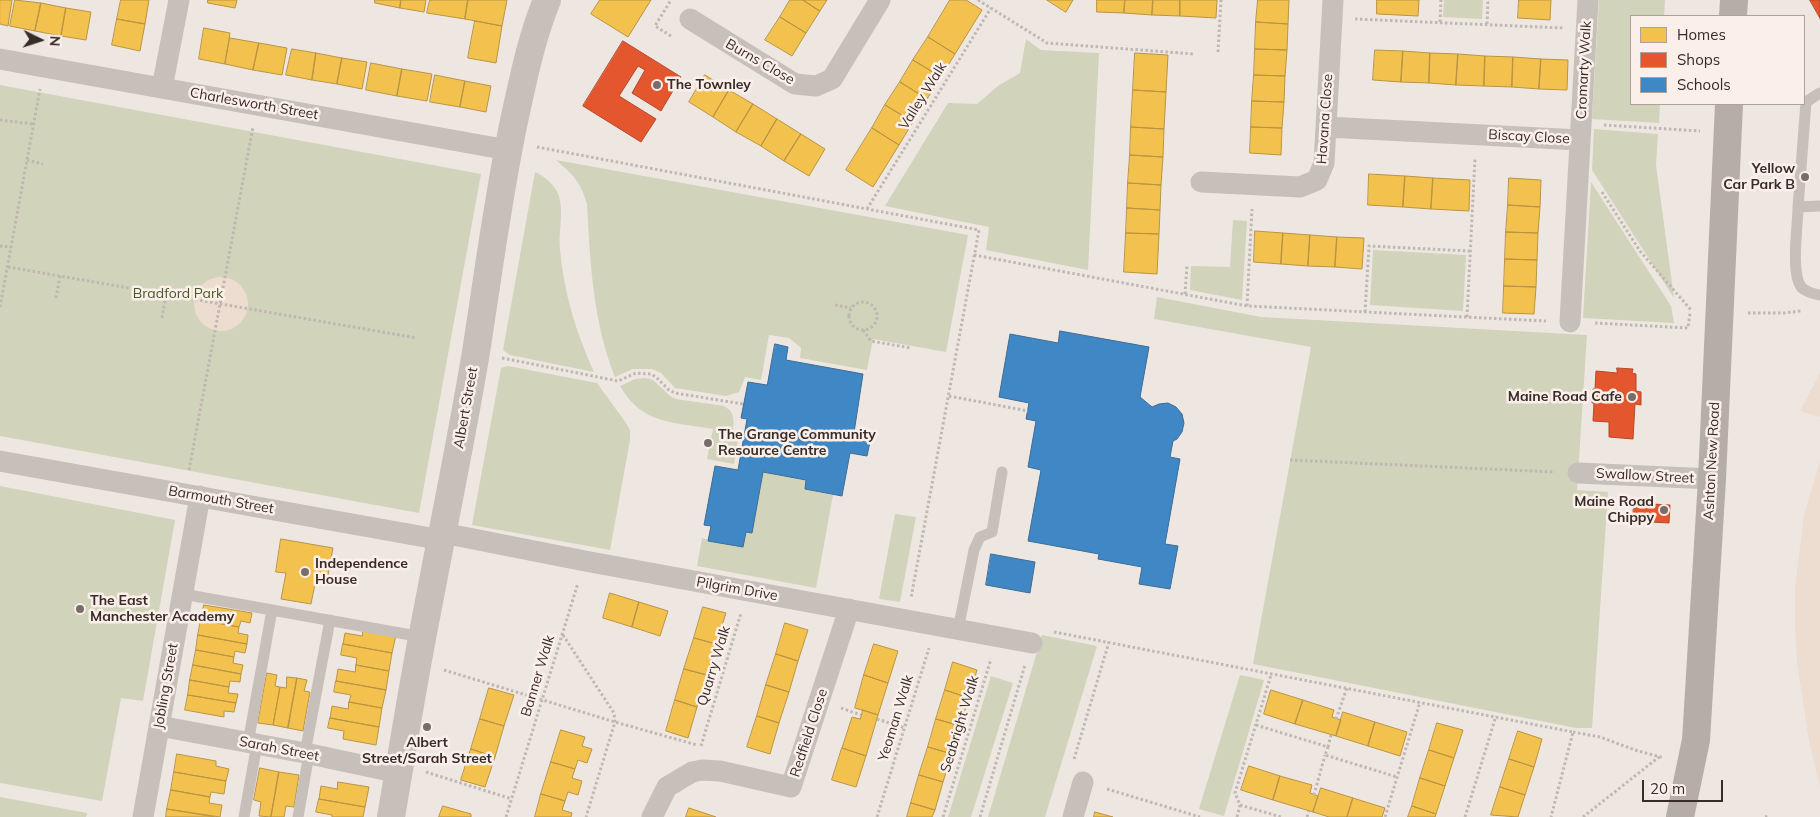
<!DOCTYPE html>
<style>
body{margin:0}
#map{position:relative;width:1820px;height:817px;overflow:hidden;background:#eee7e1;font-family:Mulish,sans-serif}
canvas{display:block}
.legend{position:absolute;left:1630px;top:15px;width:175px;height:90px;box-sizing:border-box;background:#fbf0e9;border:1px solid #ada19c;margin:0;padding:6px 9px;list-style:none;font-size:15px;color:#382b28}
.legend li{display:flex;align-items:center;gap:10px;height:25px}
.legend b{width:25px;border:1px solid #ada19c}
.north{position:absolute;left:15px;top:15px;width:50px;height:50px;-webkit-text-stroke:4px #fbf0e9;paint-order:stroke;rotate:94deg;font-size:14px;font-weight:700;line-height:20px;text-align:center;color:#382b28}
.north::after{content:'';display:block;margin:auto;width:18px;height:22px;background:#382b28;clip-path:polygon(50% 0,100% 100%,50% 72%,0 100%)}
.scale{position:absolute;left:1642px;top:780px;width:81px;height:22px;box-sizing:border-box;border:2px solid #382b28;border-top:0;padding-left:6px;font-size:15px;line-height:18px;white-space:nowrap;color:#382b28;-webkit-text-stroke:4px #fbf0e9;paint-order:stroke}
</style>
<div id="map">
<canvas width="1820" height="817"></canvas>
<ul class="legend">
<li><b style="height:14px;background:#f2c14e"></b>Homes</li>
<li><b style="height:14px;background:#e4572e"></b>Shops</li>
<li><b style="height:14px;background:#3f88c5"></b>Schools</li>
</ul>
<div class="north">N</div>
<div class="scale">20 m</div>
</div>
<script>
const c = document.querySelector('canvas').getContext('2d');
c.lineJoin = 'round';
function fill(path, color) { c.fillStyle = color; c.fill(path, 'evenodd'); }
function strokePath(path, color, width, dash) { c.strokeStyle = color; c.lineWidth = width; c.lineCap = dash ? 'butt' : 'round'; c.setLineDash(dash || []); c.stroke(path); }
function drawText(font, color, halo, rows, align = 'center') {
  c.font = font + ' Mulish,sans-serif'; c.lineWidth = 5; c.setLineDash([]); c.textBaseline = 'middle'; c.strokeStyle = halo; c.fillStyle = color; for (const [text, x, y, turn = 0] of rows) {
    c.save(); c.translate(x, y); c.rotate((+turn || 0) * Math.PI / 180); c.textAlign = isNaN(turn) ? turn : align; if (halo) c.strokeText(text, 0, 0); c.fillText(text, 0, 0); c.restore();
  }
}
const green = new Path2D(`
 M1444,0H1483L1482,19L1443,17Z
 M1599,0H1665L1664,16H1631V104H1660L1659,123L1592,119Z
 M1026,39L1041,50L1099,53L1088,270L986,250L989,227L885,206L948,103L977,104L998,86L1020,73Z
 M0,85L481,174L419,513L0,436Z
 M1594,129L1658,134L1656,165L1674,298L1592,170Z
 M556,160L968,235L946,352L873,339L867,370L800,358L801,348L789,338L769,335L761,380L745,377L739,392L726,396L675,388L661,373L652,369H633L615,377C593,322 590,262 587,204C581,182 573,175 556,160Z
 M535,172C545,176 555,185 559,196C564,213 558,233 560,250C564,293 576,333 594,372L510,355L503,350Z
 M1591,182L1671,306L1674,323L1583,318Z
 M1233,220L1247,221L1242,300L1190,290L1191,266L1230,267Z
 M1373,250L1466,255L1463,311L1370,305Z
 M1157,297L1261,317L1587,335L1577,490L1608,492L1592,728H1576L1253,664L1311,347L1154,319Z
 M508,366L597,383L626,423L630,430V440L610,550L472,525L501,368Z
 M645,378L653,380L670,396L676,399L724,406C735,412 734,421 733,432L739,433L734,464L707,459L713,429C674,422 642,425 620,386L635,379Z
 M763,472L806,480L805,489L833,495L816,588L697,566L702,538L709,540V541L743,547L746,532H752Z
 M0,486L175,520L143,701L121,698L102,801L0,783Z
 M895,514L916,517L900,602L879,599Z
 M1042,635L1097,646L1045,817H988Z
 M1240,675L1264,680L1224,816L1199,809Z
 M991,676L1013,683L971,817H948Z
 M0,797L87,813L86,817H0Z`);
const plaza = new Path2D(`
 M194 304a27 27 0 1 1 54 0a27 27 0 1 1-54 0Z
 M1820,373V417L1800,411Z
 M1820,462V786L1809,742L1797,662L1795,626V588L1804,514Z`);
const homes = new Path2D(`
 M0,0H12L8,26L0,24Z
 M15,0L41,3L35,31L10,26Z
 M121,0H149L145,24L117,19Z
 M208,0H237L235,8L208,3Z
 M375,0H401L400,8L375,3Z
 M401,0H426L424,12L400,8Z
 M430,0H468L465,19L427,13Z
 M468,0H507L502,26L465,19Z
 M600,0H651L628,37L591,14Z
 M790,0H803L820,11L806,33L780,17Z
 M803,0H827L820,11Z
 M950,0H966L982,10L955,54L928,37Z
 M1047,0H1073L1066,12Z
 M1097,0H1125L1124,13L1097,12Z
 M1125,0H1153L1152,15L1124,13Z
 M1153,0H1180V16L1152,15Z
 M1180,0H1217L1216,18L1180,16Z
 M1258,0H1289L1288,24L1256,22Z
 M1377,0H1419L1418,16L1377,14Z
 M1519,0H1551L1550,20L1518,18Z
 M41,3L66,8L61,36L35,31Z
 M66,8L91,12L86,40L61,36Z
 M780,17L806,33L792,56L765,40Z
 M117,19L145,24L140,51L112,45Z
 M475,21L502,26L496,63L468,58Z
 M1256,22L1288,24L1287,50L1255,49Z
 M204,28L230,33L225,64L199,59Z
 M928,37L955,54L941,77L913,60Z
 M230,38L259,43L253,70L225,64Z
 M259,43L287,48L282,75L253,70Z
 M292,49L316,53L312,80L286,75Z
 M1255,49L1287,50L1285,76L1254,75Z
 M1375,50L1403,51L1401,82L1373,80Z
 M1403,51L1430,53L1429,83L1401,82Z
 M316,53L342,58L337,84L312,80Z
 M1135,53L1168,55L1166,92L1133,90Z
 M1430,53L1458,54L1456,85L1429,83Z
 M1458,54L1485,56L1484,86L1456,85Z
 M1485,56L1513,57L1512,87L1484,86Z
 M1513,57L1541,59L1539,89L1512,87Z
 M342,58L367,62L362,89L337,84Z
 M1541,59L1568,60L1567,90L1539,89Z
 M913,60L941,77L927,99L900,82Z
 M371,63L402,69L397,96L366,90Z
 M402,69L432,74L427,101L397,96Z
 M435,75L465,81L460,107L430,102Z
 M705,75L729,90L713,117L689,102Z
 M1254,75L1285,76L1284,102L1252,101Z
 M465,81L491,86L486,112L460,107Z
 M900,82L927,99L913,122L885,105Z
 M729,90L753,104L736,132L713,117Z
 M1133,90L1166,92L1164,129L1131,127Z
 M1252,101L1284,102L1282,128L1251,127Z
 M753,104L777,119L761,146L736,132Z
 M885,105L913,122L899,145L872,128Z
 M777,119L801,134L784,161L761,146Z
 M1131,127L1164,129L1163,157L1130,155Z
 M1251,127L1282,128L1281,155L1250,153Z
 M872,128L899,145L873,187L846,170Z
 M801,134L825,149L809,176L784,161Z
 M1130,155L1163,157L1161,185L1128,183Z
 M1369,174L1405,176L1403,207L1368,205Z
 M1405,176L1433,178L1431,209L1403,207Z
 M1433,178L1470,180L1469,211L1431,209Z
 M1509,178L1541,180L1540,207L1508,205Z
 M1128,183L1161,185L1160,210L1127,208Z
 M1508,205L1540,207L1538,233L1506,232Z
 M1127,208L1160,210L1159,234L1126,233Z
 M1255,231L1283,233L1281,264L1254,262Z
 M1506,232L1538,233L1537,260L1505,259Z
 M1126,233L1159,234L1157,274L1124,272Z
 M1283,233L1310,235L1308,266L1281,264Z
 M1310,235L1337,237L1335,267L1308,266Z
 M1337,237L1364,238L1362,269L1335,267Z
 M1505,259L1537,260L1536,287L1504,286Z
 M1504,286L1536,287L1534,314L1503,313Z
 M281,539L333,548L327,581L316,579L311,604L281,599L286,573L276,572Z
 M610,593L639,602L632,627L603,618Z
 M639,602L668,611L660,636L632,627Z
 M204,605L252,613L250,623L241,621L239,627L201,620Z
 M703,607L726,613L716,644L694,638Z
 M201,620L239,627L238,633L248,635L247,644L198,635Z
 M785,623L808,630L798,661L776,654Z
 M363,628L396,635L392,653L343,644L345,633L362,636Z
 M198,635L247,644L245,653L235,651L234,657L196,650Z
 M694,638L716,644L707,675L684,669Z
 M343,644L392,653L389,671L356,665L357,658L341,655Z
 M874,644L898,651L888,683L864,675Z
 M196,650L234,657L233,663L243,665L241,674L193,665Z
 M776,654L798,661L789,692L766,685Z
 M953,662L977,670L969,698L945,690Z
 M193,665L241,674L240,682L230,681L229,687L190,680Z
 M356,665L389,671L386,690L336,681L338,669L355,672Z
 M684,669L707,675L697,707L675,700Z
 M267,673L277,675L275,686L280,687L273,725L258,723Z
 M864,675L888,683L878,715L855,708Z
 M287,677L297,678L288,728L273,725L280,687L286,688Z
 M297,678L307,680L304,691L310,692L303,731L288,728Z
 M190,680L229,687L228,693L238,694L236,703L188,695Z
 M336,681L386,690L382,708L349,702L351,695L334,692Z
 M766,685L789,692L779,723L757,716Z
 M489,688L514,695L504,726L480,719Z
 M945,690L969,698L960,726L936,719Z
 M1271,690L1303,700L1295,724L1264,714Z
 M188,695L236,703L234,712L224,711V717L185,710Z
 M675,700L697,707L688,738L666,731Z
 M1303,700L1334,710L1332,717L1341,720L1336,736L1295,724Z
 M349,702L382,708L379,727L330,718L332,706L348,709Z
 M863,710L878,715L866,756L842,748L852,717L860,719Z
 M1343,712L1375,722L1368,746L1336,736Z
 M757,716L779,723L770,754L747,747Z
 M330,718L379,727L376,745L343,739L344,731L328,728Z
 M480,719L504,726L495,757L471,749Z
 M936,719L960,726L952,754L928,747Z
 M1375,722L1407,732L1400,756L1368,746Z
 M1437,723L1463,730L1454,758L1429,750Z
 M561,730L585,737L582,746L592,749L587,763L578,760L575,769L551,762Z
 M1518,731L1542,739L1534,767L1509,759Z
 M928,747L952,754L943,782L919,775Z
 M842,748L866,756L856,787L832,780Z
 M471,749L495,757L485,787L461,780Z
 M1429,750L1454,758L1445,786L1420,778Z
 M177,754L216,761V766L229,769L226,781L174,772Z
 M1509,759L1534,767L1525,795L1500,787Z
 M551,762L575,769L572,778L582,781L578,795L568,792L565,801L541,794Z
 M1249,766L1280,776L1273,800L1241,790Z
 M260,768L279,772L271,817L259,816L261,802L254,800Z
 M174,772L226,781L224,794L211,792L210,797L171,790Z
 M279,772L299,775L294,807L286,806L284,817H271Z
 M919,775L943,782L935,810L911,803Z
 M1280,776L1312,785L1310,793L1318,796L1313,812L1273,800Z
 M1420,778L1445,786L1436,814L1412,806Z
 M338,782L369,787L365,807L319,799L321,786L337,789Z
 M1500,787L1525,795L1518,817L1491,815Z
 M1321,788L1353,798L1347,817H1329L1313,812Z
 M171,790L210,797L209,803L222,805L220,817L167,809Z
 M541,794L565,801L562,810L572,813L571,817H535Z
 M1353,798L1385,808L1382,817H1347Z
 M319,799L365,807L363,817H332V815L316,812Z
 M911,803L935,810L932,817H907Z
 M443,806L471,814V817H439Z
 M1412,806L1436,814L1435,817H1408Z
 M689,808L716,817H686Z
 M167,809L215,817H166Z
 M1095,812L1113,817H1094Z`);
const shops = new Path2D(`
 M1810,0H1820V18Z
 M623,41L681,77L661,111L632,93L645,70L638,66L619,96L656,119L641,142L583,106Z
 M1617,368L1633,369L1632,373L1636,374V391L1641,392V405L1635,404L1633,439L1609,437V422L1593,421L1594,403H1592L1593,389H1595L1596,371L1617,373Z
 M1634,503L1670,505L1669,523L1633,521Z`);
const schools = new Path2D(`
 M1060,331L1149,347L1140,397L1152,407L1159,404L1168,403L1176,407L1182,414L1184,423L1182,432L1177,439L1173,441L1170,457L1180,459L1165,544L1178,546L1170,589L1139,584L1142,567L1098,559L1099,554L1028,541L1041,470L1028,467L1036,421L1026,419L1029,403L999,397L1010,334L1058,343Z
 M775,344L788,347L786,360L863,374L853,439L870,442L867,456L850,453L842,496L805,489L806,480L763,472L752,533L746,532L743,547L708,541L711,526L704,525L715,466L738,470L747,419L741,418L748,382L767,385Z
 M991,554L1035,562L1030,593L986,585Z`);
const path = new Path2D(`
 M978,0L1047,43L1194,54
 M1355,19L1563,28
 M1440,22L1441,0
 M1487,24L1488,0
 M671,36L655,26L671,0
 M1218,52L1221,0
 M0,120L33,124
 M1604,125L1700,131
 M537,147L979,230L911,598
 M27,160L43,164
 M1602,192L1640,251L1691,310
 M867,209L991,8
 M0,246L11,247
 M974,255L1247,306L1546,321
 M8,267L417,338
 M1185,294L1187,265
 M56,298L60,276
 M849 316a14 14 0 1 1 28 0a14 14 0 1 1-28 0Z
 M835,305L851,308
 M1247,306L1252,209
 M0,307L40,89
 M1365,312L1369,246L1470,251
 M1748,313H1784L1801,311
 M1467,317L1475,158
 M162,318L166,295
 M1595,323L1688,328L1690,313
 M863,330L871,341L911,348
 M502,358L618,381L636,373L651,374L656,377L669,390L675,393L743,404
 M949,396L1028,411
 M1290,460L1555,472
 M189,470L253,127
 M1054,632L1573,732L1551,817
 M563,635L614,713L615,722L586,817
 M444,670L615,722L697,745
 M841,708L861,715
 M877,719L905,728
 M1336,719L1347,688
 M1256,725L1328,747L1325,755L1397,777
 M1573,732L1600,737L1635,750L1664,758
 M701,746L741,613
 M1328,747L1331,735
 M1074,759L1109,642
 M426,772L512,799
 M1107,789L1200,817
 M1314,795L1325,755
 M1240,805L1281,817
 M506,817L578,583
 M877,817L929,648
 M943,817L991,659
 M980,817L1025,665
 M1237,817L1240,805L1235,793L1271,675
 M1307,817L1309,811
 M1385,817L1420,702
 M1465,817L1496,716
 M1583,817L1659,757
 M1765,817L1769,816`);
const service = new Path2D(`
 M1820,93L1806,102L1798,207L1820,206
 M1798,207C1798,225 1790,275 1802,288C1807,292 1814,294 1820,295
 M183,594L272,610
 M958,630L974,550L980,537L992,532L1002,472
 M248,743L272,610L422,637
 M305,753L330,620
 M244,817L257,744
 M298,817L309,754`);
const minor = new Path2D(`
 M690,19L795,84L816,86L832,79L880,0
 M0,59L508,150
 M162,88L179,0
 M1326,127L1580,140
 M1201,182L1300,187L1317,180L1324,163L1333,0
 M1570,322L1588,0
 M0,461L442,540
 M1578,473L1712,479
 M443,533L585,561L1032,643
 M159,726L305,753L399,773
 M143,817L200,496
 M652,817L667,787L692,772L702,770L720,771L791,787L849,609
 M1073,817L1083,782`);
const tertiary = new Path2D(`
 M391,817C403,747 414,677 428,607C444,522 462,437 476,352C488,275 498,197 514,121C523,80 531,39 547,0`);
const primary = new Path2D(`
 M1733,16L1734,0
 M1680,817L1696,740L1712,479L1729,104`);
const markers = [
 [657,85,5,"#786d69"],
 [1805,177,5,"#786d69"],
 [1632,397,5,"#786d69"],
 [708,443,5,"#786d69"],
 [1664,510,5,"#786d69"],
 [305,572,5,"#786d69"],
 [80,609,5,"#786d69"],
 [427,727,5,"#786d69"]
];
const streetNames = [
 ["Burns Close",760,62,30],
 ["Cromarty Walk",1584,70,-87],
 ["Valley Walk",923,96,-58],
 ["Charlesworth Street",254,104,10],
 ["Havana Close",1325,119,-86],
 ["Biscay Close",1529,137,3],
 ["Albert Street",466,408,-80],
 ["Ashton New Road",1712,461,-87],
 ["Swallow Street",1645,476,3],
 ["Barmouth Street",221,500,10],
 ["Pilgrim Drive",737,589,10],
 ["Quarry Walk",714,666,-73],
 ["Banner Walk",538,676,-73],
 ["Jobling Street",166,686,-80],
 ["Yeoman Walk",896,718,-73],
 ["Seabright Walk",960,724,-73],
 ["Redfield Close",809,733,-72],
 ["Sarah Street",279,749,11]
];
const poiNames = [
 ["The Townley",667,85],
 ["Yellow",1795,169,"right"],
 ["Car Park B",1795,185,"right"],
 ["Maine Road Cafe",1622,397,"right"],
 ["The Grange Community",718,435],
 ["Resource Centre",718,451],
 ["Maine Road",1654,502,"right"],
 ["Chippy",1654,518,"right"],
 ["Independence",315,564],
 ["House",315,580],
 ["The East",90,601],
 ["Manchester Academy",90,617],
 ["Albert",427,743,"center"],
 ["Street/Sarah Street",427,759,"center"]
];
const parkNames = [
 ["Bradford Park",178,294]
];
fill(green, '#d1d3ba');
fill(plaza, '#edddd0');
fill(homes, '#f2c14e');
strokePath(homes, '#ba9443', 1);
fill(shops, '#e4572e');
strokePath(shops, '#b04a2c', 1);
fill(schools, '#3f88c5');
strokePath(schools, '#3d6c96', 1);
strokePath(path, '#c0b7b2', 3, [2.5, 2.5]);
strokePath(service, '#c7bfba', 11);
strokePath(minor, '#c7bfba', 21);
strokePath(tertiary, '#c7bfba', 28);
strokePath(primary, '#b6ada9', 28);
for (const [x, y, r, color] of markers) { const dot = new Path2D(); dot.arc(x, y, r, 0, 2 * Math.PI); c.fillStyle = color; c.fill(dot); strokePath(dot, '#fbf0e9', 2); }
drawText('14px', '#382b28', '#fbf0e9', streetNames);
drawText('bold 14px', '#382b28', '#fbf0e9', poiNames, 'left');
drawText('14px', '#4c582a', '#fbf0e9', parkNames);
</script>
